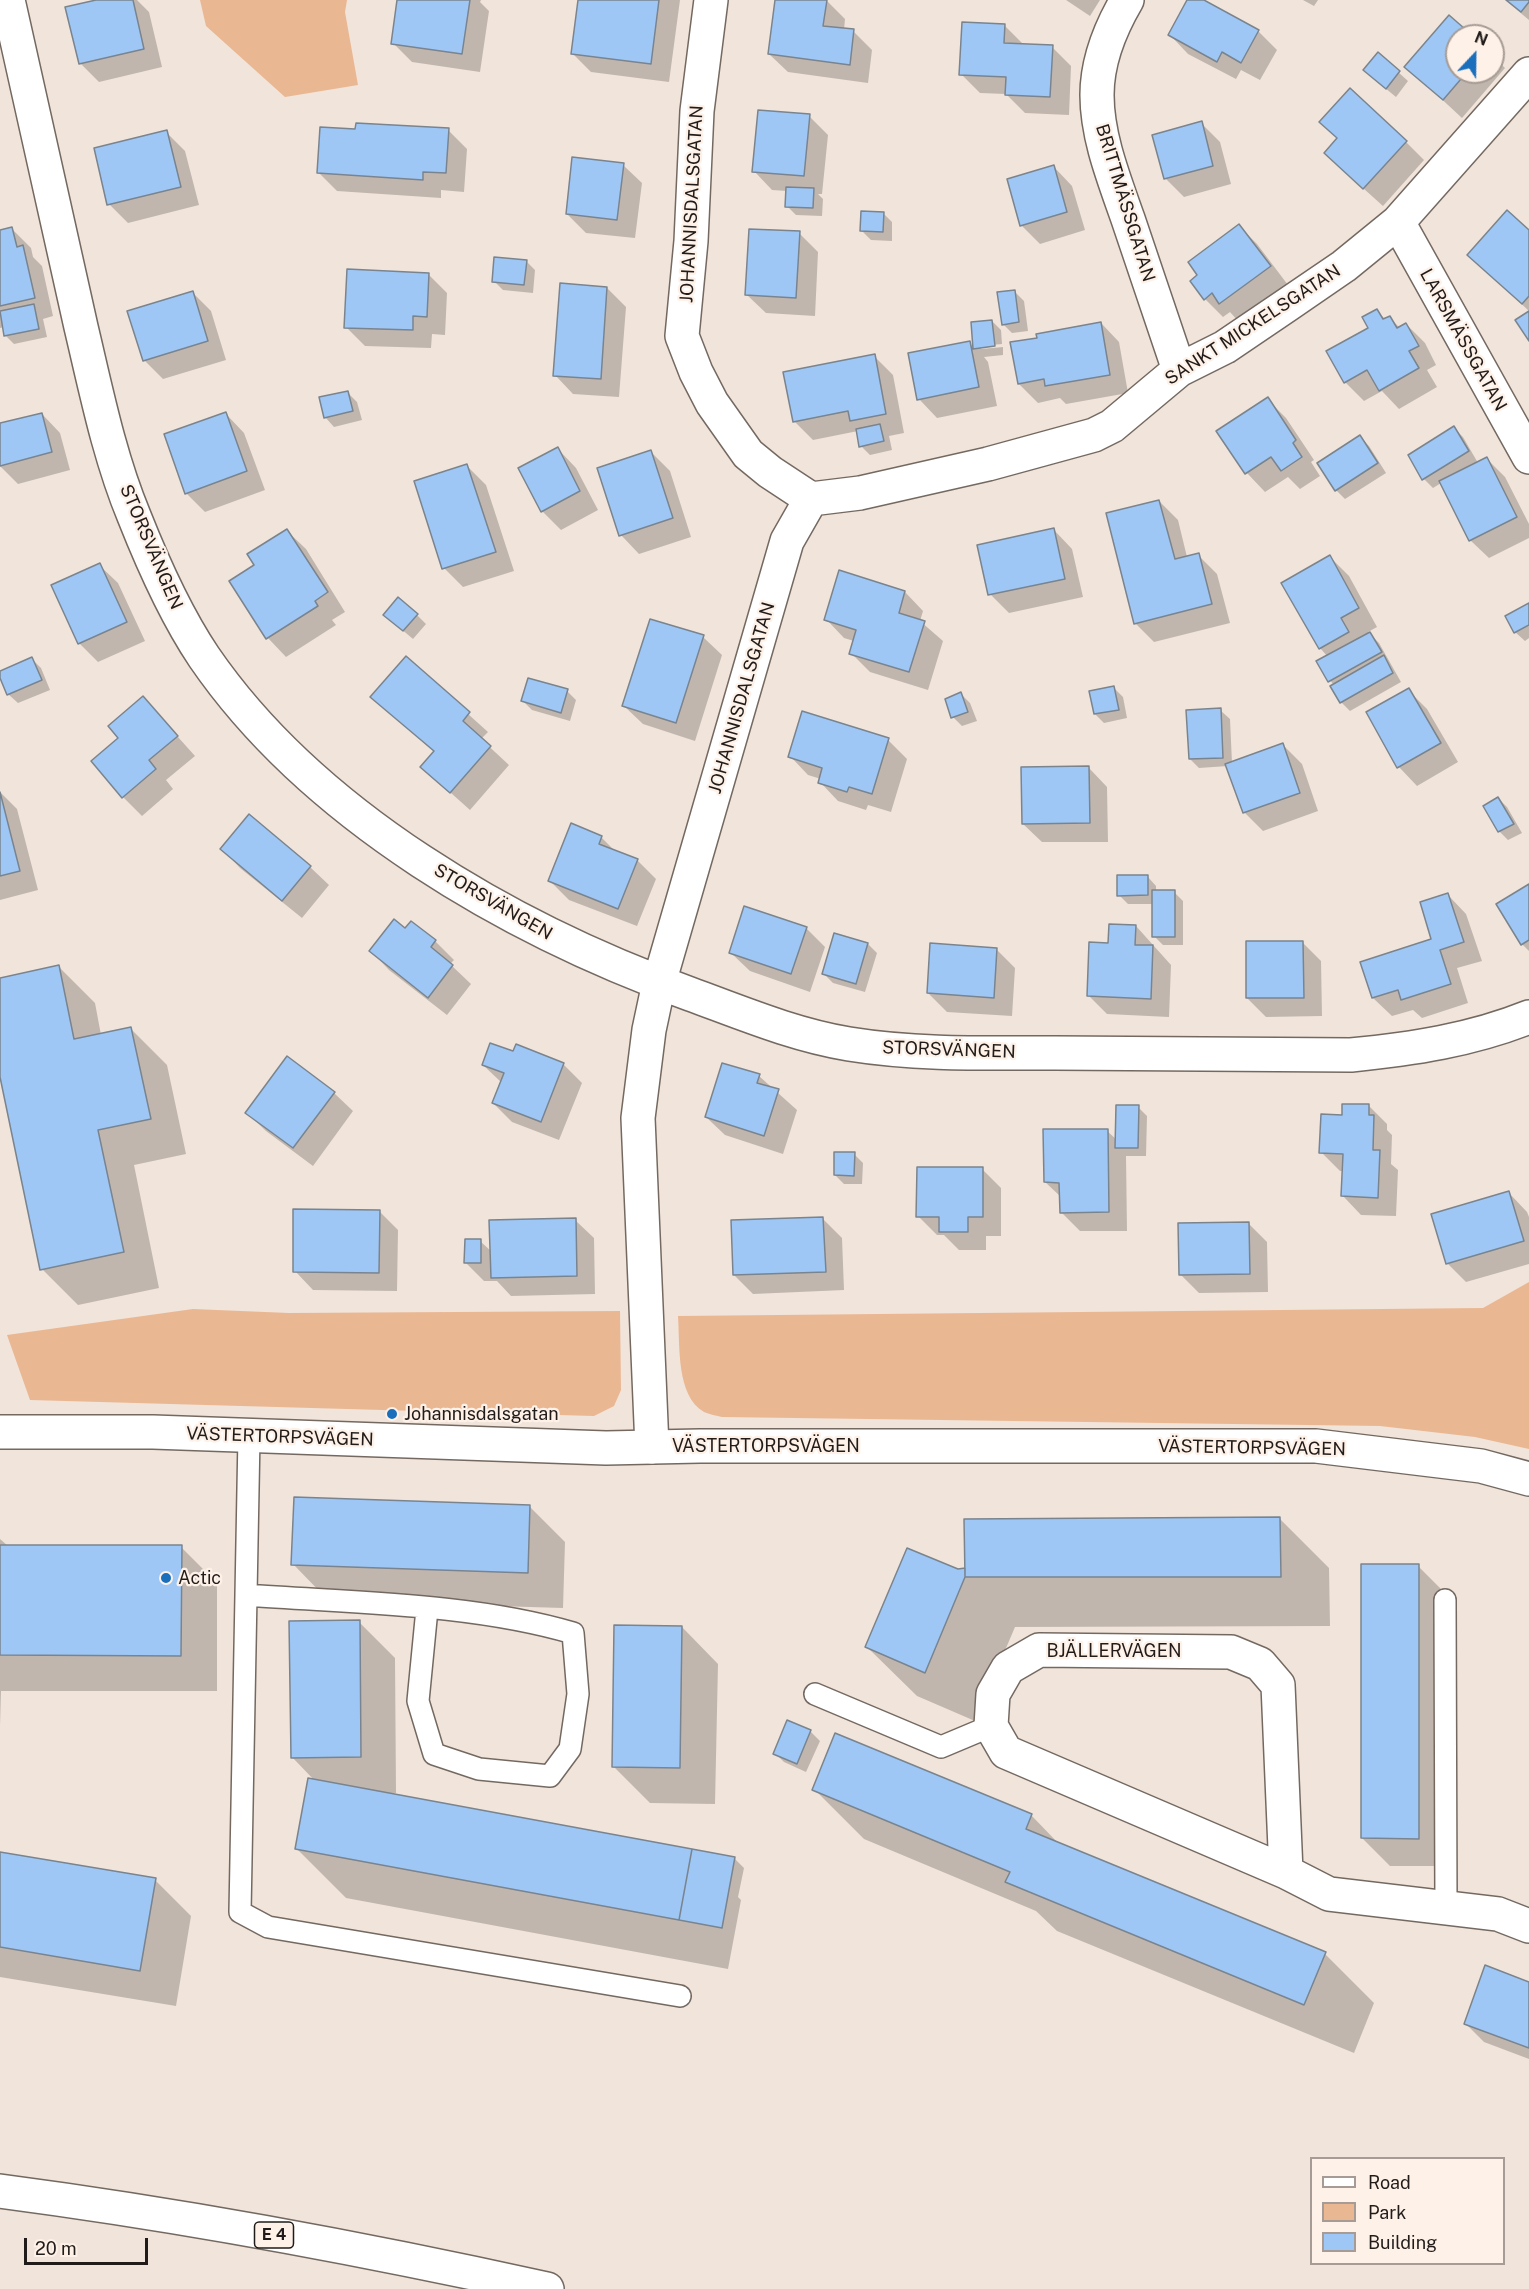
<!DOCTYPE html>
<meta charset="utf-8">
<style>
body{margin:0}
#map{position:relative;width:1529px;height:2289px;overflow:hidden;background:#f1e4da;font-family:"Public Sans",sans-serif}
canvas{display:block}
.legend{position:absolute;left:1310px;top:2157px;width:195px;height:108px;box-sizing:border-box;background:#fef1e8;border:2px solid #a69c95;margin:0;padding:8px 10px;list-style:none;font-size:18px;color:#211c19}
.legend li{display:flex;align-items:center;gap:12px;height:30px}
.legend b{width:30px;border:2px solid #a69c95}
.north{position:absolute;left:1445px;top:24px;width:60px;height:60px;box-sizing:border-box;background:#fef1e8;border:2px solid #a69c95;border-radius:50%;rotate:22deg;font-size:16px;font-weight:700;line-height:24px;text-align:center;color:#211c19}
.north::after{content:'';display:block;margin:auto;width:21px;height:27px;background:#1a6fbd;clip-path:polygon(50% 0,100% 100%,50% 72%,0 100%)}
.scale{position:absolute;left:24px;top:2238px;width:124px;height:27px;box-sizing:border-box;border:3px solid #211c19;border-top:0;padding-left:8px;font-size:18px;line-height:21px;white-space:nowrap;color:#211c19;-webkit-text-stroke:4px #fef1e8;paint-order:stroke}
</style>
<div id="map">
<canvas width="1529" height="2289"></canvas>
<ul class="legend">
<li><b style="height:8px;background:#fff"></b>Road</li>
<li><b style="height:16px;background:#eab793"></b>Park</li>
<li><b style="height:16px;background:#9ec7f5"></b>Building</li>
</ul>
<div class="north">N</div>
<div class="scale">20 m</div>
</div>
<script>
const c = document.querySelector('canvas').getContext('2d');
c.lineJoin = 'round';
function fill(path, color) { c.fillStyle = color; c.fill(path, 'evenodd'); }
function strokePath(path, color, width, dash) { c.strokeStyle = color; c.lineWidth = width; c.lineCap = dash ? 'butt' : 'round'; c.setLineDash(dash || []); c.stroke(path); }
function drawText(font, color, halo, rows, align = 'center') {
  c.font = font + ' "Public Sans",sans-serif'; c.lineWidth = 4.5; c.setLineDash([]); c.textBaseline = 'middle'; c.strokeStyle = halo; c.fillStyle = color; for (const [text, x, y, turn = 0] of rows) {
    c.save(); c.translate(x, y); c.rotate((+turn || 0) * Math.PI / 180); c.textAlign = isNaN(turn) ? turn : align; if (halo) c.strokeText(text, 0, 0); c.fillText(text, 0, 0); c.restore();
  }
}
const green = new Path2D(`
 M200,0H347L345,12L358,85L285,97L206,26Z
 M1529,1282V1449L1475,1437L1380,1426L722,1417C717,1416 709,1414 704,1412C676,1396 680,1345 678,1316L1483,1308Z
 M193,1309L289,1313L620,1311L621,1390L614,1406L594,1416L30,1400L7,1335Z`);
const shadow = new Path2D(`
 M102,0H137L149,12L162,67L99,82L80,63Z
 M399,0H481L480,2L489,11L480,72L412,62L393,43Z
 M579,0H680L669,82L591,72L572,53Z
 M776,0H826L845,19L844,30L853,31L872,50L868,83L788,72L769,54Z
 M1066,0H1100L1090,16Z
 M1189,0H1201L1258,31L1277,50L1260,80L1241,70L1236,79L1188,54L1170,35Z
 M1303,0H1318L1314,6Z
 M1505,0H1529V20Z
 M1449,17L1471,36H1457V72H1493V56L1505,68L1462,118L1406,66Z
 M1004,25L1023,44L1052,47L1071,66L1069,115L1025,113L1006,94L980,93L961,74Z
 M1378,54L1408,81L1396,97L1374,79Z
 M809,116L828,135L822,194H818L823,199L822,216L796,215L787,206V191L772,190L754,171Z
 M1201,123L1220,142L1231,184L1184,197L1165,178Z
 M448,130L467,149L464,192L441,190V198L337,191L318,172L357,131Z
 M166,132L185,151L199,205L128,223L109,204Z
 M1406,142L1424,160L1383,206L1344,171Z
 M623,165L642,183L635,238L586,233L567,214Z
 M1054,167L1072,186L1085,230L1040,244L1021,225Z
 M883,213L892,222V241L871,240L862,231Z
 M1239,226L1257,244L1288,285L1239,322L1230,312L1223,317L1205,299L1199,275Z
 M12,229L31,248L33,257L42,266L53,316L43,319L47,337L14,344L5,335L4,327L0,328V232Z
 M1529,232V311L1469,255Z
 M799,233L818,252L815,316L766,313L747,295Z
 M526,261L535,270L533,293L503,290L494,281Z
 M428,274L447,293L445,335L432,334L431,348L365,346L346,327Z
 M607,288L626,307L619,397L573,394L555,375Z
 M192,292L211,311L226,360L163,379L144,360Z
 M1015,292L1024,301L1028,331L1012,333L1003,324Z
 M1377,311L1386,320L1390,318L1400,328L1406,324L1425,343L1436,365L1427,370L1437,387L1399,409L1382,391L1364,401L1345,382L1328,352L1370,329Z
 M992,321L1001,330L1002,344L981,346V349L1003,347V355L984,357L988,362L997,406L937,418L919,399L969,343L975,348Z
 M1101,323L1119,342L1128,393L1066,404L1060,398L1038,403L1019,384L1012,344Z
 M874,356L893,375L904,433L889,436L892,450L870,455L861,446L858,431L813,440L794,421Z
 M348,393L357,402L362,420L334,427L325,417Z
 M1267,399L1286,418L1314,460L1311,462L1320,476L1300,489L1288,477L1265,492L1247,473L1218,431Z
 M42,414L60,433L70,470L18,484L0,466V425Z
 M226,414L244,433L265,490L205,512L186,493Z
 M1454,428L1463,437L1478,463L1487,459L1505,477L1529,524V538L1489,558L1470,540L1441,483L1433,488L1424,479L1410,456Z
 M1360,437L1369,446L1386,473L1345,499L1336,490Z
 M558,449L576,468L598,510L561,530L542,511Z
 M651,452L670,471L691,537L639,554L621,535Z
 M467,466L486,485L514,571L463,587L444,568Z
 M1159,501L1178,520L1187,557L1198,555L1217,574L1230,623L1154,642L1135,623Z
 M1054,530L1072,549L1083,597L1009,613L990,594Z
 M287,531L306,549L345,612L332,620L336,625L286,657L268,638L231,582L257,565Z
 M1330,557L1349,576L1377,627L1368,632L1379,643L1401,682L1350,711L1341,702L1334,686L1319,662L1328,657L1320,648Z
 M99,565L118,583L145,641L98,662L80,644L53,586Z
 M905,592L923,611L920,621L943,641L928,690L870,672L851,653L854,641L844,638L826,619Z
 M1529,604V638L1525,641L1515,632Z
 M417,615L426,624L413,639L394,623Z
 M703,637L722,655L695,741L643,724L624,706Z
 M406,658L488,732L481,739L509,765L470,810L422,767L434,752L372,697Z
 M32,659L41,668L50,690L18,703L8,694L0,672Z
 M1114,688L1123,697L1127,718L1104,723L1095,714Z
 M1408,690L1427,709L1458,762L1417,786L1399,767Z
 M567,691L576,700L570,721L532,710L523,701Z
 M961,694L970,703L977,721L962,726L953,717Z
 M143,698L195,756L166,780L173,789L142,816L123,797L120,738Z
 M1220,710L1230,719L1232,763L1283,745L1302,764L1318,811L1263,831L1244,812L1228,766L1199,768L1190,759Z
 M888,740L907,759L891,812L868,805L866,810L838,801L820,782L821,779L808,775L790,756Z
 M1089,768L1107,787L1108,842H1042L1023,824Z
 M0,792L17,809L38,890L0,900Z
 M1498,798L1507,807L1522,833L1508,840L1499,831Z
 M601,837L616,852L637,860L656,879L637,926L569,900L550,881Z
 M222,849L310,867L329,885L302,918L240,868Z
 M1147,876L1156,886V892H1174L1183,901V945H1163L1154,936V904H1128L1119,895Z
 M1529,886V951L1522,944Z
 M1448,895L1466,914L1482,961L1457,968L1468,1003L1422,1018L1413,1010L1392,1016L1373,998L1433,940Z
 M412,923L435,941L454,960L450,964L471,984L447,1015L389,970L371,951L406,930Z
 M1136,926L1171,965L1169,1017L1107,1014L1088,995L1110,945Z
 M806,928L825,947L810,992L750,971L731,953Z
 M835,935L868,944L877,953L865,992L833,983L824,974Z
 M1302,942L1321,961L1322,1016L1266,1017L1247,998Z
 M996,949L1015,968L1012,1016L947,1012L928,993Z
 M59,967L95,1003L101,1035L131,1029L167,1065L186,1154L134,1165L159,1288L78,1305L42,1269L0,1069V979Z
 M514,1053L563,1064L582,1083L559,1140L512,1122L493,1103L502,1083L483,1065Z
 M759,1076L797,1110L783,1154L725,1135L706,1117Z
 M334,1093L353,1111L313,1166L266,1131L247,1113Z
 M1369,1106L1387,1124V1130L1392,1135L1391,1164L1398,1170L1396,1216L1361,1215L1343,1196L1344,1171H1340L1321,1152L1343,1116Z
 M1138,1107L1147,1116L1146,1156H1126L1127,1231H1080L1061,1212V1197L1045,1182L1107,1131L1117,1140Z
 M854,1154L863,1163L862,1184H844L835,1175Z
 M982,1169L1001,1188V1236H986V1250H959L944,1235H937L918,1216Z
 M1509,1193L1527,1212L1529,1217V1264L1466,1282L1448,1264Z
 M379,1211L398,1230L397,1291L313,1290L295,1271Z
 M823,1219L842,1238L844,1290L753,1294L734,1275Z
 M575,1220L594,1238L595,1294L511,1296L497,1281H484L466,1263L480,1241L492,1252Z
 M1248,1223L1267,1242L1268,1292L1199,1293L1180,1274Z
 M529,1506L565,1542L563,1608L329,1601L293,1564Z
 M1279,1518L1329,1568L1330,1626L1015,1627L975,1721L917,1696L867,1647L958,1570Z
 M0,1539L8,1546L181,1547L217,1583V1691H1L0,1726Z
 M1418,1566L1446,1594V1866H1390L1362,1838Z
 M359,1622L395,1658L396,1793L390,1794L735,1859L744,1868L738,1897L741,1900L728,1969L346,1898L296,1848L315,1781L292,1757Z
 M682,1627L718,1664L715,1804L650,1803L613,1766Z
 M788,1722L811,1732L820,1741L806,1772L784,1762L775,1753Z
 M814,1789L1031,1815L1060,1845L1325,1954L1374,2003L1354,2053L1057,1931L1036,1911L864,1839Z
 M0,1854L155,1880L191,1916L176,2006L0,1977Z
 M1529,1983V2059L1484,2042L1465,2023Z`);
const building = new Path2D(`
 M96,0H133L144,49L79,64L65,7Z
 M397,0H470L462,54L391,44Z
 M578,0H659L651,64L571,54Z
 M775,0H827L823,26L854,29L850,65L768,54Z
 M1187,0H1204L1259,30L1241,63L1222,52L1217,62L1168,35Z
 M1506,0H1529V2L1521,12Z
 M1449,15L1473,36H1457V72H1467L1443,100L1404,67Z
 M962,22L1005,24L1004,43L1053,45L1050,97L1005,95L1006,77L959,75Z
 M1378,52L1400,71L1386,89L1363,70Z
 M1350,88L1407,141L1363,189L1324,153L1337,138L1319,122Z
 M758,110L810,114L804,176L752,172Z
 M1202,121L1213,166L1164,179L1152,135Z
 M356,123L449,128L446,173L423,172V180L317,173L320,127L355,129Z
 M167,130L181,187L107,205L94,148Z
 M572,157L624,163L617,220L566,214Z
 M1054,165L1067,212L1020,226L1007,179Z
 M786,187L814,188L813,208L785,207Z
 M1507,210L1529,230V296L1522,304L1467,255Z
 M861,211L884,212L883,232L860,231Z
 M1239,224L1271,266L1219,304L1212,293L1204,300L1190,281L1197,275L1188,262Z
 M12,227L17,247L23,245L35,298L0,306V230Z
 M749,229L800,231L796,298L745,295Z
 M494,257L527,260L524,285L492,282Z
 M347,269L429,273L427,317L413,316V330L344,328Z
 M560,283L607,287L601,379L553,376Z
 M1015,290L1019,322L1002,325L997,292Z
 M193,291L208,341L143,361L127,311Z
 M34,304L39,329L4,336L0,311Z
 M1377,309L1383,319L1390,316L1397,328L1406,323L1419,346L1409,351L1419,368L1379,391L1367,370L1344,383L1326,351L1368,328L1362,317Z
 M1529,311V341L1515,320Z
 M992,320L995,346L973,349L971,322Z
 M1101,322L1110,375L1045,386L1044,379L1018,384L1010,342L1037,338L1036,334Z
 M970,341L979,387L917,400L908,353Z
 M875,354L886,414L850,421L848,411L793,422L783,372Z
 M348,391L353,411L324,418L319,397Z
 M1268,397L1296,440L1293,443L1302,457L1281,471L1271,457L1245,474L1216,431Z
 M226,412L247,471L185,494L164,434Z
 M42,413L52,452L0,466V423Z
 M880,424L884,441L859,447L856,429Z
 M1454,426L1469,451L1422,480L1408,455Z
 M1360,435L1378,463L1335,491L1317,463Z
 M558,447L580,491L541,512L518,468Z
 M651,450L673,518L619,536L597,468Z
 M1487,457L1517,517L1469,541L1439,481Z
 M467,464L496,552L442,569L414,481Z
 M1159,500L1175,559L1199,553L1212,604L1134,624L1106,513Z
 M1054,528L1065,579L988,595L977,545Z
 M287,529L328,592L315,601L318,606L266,639L229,581L254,565L247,554Z
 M1330,555L1359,608L1341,618L1349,632L1319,649L1281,583Z
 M100,563L127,622L78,644L51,585Z
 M839,570L905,591L899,613L925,621L909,672L849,654L856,630L824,620Z
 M398,597L418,614L403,631L383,615Z
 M1529,603V625L1514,633L1505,616Z
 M650,619L704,635L676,723L622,706Z
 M1370,632L1382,652L1328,682L1316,661Z
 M1384,655L1393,673L1340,703L1330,686Z
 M406,656L470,712L463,721L491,746L450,793L420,767L434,751L370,697Z
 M32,657L42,680L7,695L0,678V671Z
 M528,678L568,689L561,713L521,701Z
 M1114,686L1119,710L1094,714L1089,691Z
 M1409,688L1441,743L1397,768L1366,712Z
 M961,692L968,712L951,718L945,699Z
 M143,696L178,736L149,760L156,769L122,798L91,761L118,738L108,726Z
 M1221,708L1223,758L1189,759L1186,710Z
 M802,711L889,738L872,794L849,787L847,792L818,783L822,768L788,757Z
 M1283,743L1300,793L1243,813L1225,764Z
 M1089,766L1090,823L1022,824L1021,767Z
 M0,792L20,871L0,876Z
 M1498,797L1514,824L1498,832L1483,806Z
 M249,814L311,866L282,901L220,849Z
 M571,823L602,836L599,844L638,859L618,909L548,881Z
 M1117,875H1148V895L1117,896Z
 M1529,884V940L1521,945L1496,904Z
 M1152,890H1175V937H1152Z
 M1448,893L1464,942L1440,950L1451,984L1401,1000L1398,990L1372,998L1360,962L1431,939L1420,902Z
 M744,906L807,927L791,974L729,953Z
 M394,919L405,928L411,921L436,940L431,947L453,965L428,998L369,951Z
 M1109,924L1136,925L1135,945H1153L1151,999L1087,996L1089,942L1108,943Z
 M834,933L868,943L856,984L822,974Z
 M1246,941H1303L1304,998H1246Z
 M930,943L997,948L994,998L927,993Z
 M59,965L74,1039L131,1027L151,1119L98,1130L124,1252L40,1270L0,1077V978Z
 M490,1043L513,1051L516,1044L564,1063L541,1122L492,1103L504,1073L482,1065Z
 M287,1056L335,1092L293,1148L245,1113Z
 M722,1063L760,1074L757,1083L779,1089L764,1136L705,1117Z
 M1342,1104H1369V1115H1374L1373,1150H1380L1378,1198L1341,1196L1343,1154L1319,1153L1321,1114L1342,1115Z
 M1116,1105H1139L1138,1148H1115Z
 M1043,1129H1108L1109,1212L1060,1213L1059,1183L1044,1182Z
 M834,1152H855L854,1176L834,1175Z
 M917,1167H983V1217H968V1232H939V1217H916Z
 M1509,1191L1524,1241L1446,1264L1431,1214Z
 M293,1209L380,1210L379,1273L293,1272Z
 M823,1217L826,1272L733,1275L731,1220Z
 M576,1218L577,1276L491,1278L489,1220Z
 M1249,1222L1250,1274L1179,1275L1178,1223Z
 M465,1239H481V1263H464Z
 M294,1497L530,1505L528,1573L291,1565Z
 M1280,1517L1281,1577H965L964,1519Z
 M0,1545H182L181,1656L0,1655Z
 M907,1548L958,1569L965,1568V1577L925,1673L865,1647Z
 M1361,1564H1419V1839L1361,1838Z
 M360,1620L361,1757L291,1758L289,1621Z
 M614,1625L682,1626L680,1768L612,1767Z
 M787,1720L811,1730L797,1764L773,1754Z
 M835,1733L1032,1814L1026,1829L1326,1952L1304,2005L1005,1882L1010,1872L812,1790Z
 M308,1778L692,1849L679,1920L295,1849Z
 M692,1849L735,1857L722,1928L679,1920Z
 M0,1852L156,1878L140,1971L0,1947Z
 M1485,1965L1529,1982V2048L1464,2024Z`);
const service = new Path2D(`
 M249,1436L240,1912L268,1927L680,1996
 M246,1595C352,1603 471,1603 573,1633L578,1694L570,1749L550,1776L479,1769L434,1754L418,1701L427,1609
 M1445,1600L1446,1908
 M815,1694L941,1747L991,1726`);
const minor = new Path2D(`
 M8,0C32,109 56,218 81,327C96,390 109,456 134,516C153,564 175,614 204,657C313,816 512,930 690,994C742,1013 794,1035 849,1044C917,1055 987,1053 1055,1053C1154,1054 1252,1054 1351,1055C1412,1049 1472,1040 1529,1017
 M1127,0C1110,29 1097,61 1097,95C1097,137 1114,179 1128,219C1145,269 1162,320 1179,370
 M1398,222L1529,457
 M811,499L860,493L988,464L1094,435L1112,426L1179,370L1225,347L1287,305L1344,266L1398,222L1529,74
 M652,1447L638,1118L649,1030L659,983L787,541L811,499L770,472L748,454L712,403L696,372L682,336L691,241L697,111L711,0
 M1286,1872L1278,1685L1260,1664L1231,1652L1039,1650L1008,1668L993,1694L991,1726L1006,1752L1286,1872L1329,1894L1498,1914L1529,1926`);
const tertiary = new Path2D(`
 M0,1432H153L606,1448L700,1446H1316L1481,1466L1529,1479`);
const motorway = new Path2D(`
 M0,2191C183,2215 366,2249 547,2289`);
const markers = [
 [392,1414,6,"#1a6fbd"],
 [166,1578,6,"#1a6fbd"]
];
const shields = [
 [274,2235,39]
];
const shieldNames = [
 ["E 4",274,2235]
];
const streetNames = [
 ["BRITTMÄSSGATAN",1125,203,73],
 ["JOHANNISDALSGATAN",692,204,-87],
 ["SANKT MICKELSGATAN",1253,325,-33],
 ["LARSMÄSSGATAN",1463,340,61],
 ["STORSVÄNGEN",151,547,67],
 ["JOHANNISDALSGATAN",742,698,-74],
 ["STORSVÄNGEN",493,902,30],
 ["STORSVÄNGEN",949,1050,2],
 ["VÄSTERTORPSVÄGEN",280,1437,2],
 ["VÄSTERTORPSVÄGEN",766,1446],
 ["VÄSTERTORPSVÄGEN",1252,1448,1],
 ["BJÄLLERVÄGEN",1114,1651]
];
const poiNames = [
 ["Johannisdalsgatan",404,1414],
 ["Actic",178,1578]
];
fill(green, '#eab793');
fill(shadow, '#0003');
fill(building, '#9ec7f5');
strokePath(building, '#7a848e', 1.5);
strokePath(service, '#746961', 24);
strokePath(minor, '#746961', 36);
strokePath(tertiary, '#746961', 36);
strokePath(motorway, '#746961', 36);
strokePath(service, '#fff', 21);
strokePath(minor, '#fff', 33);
strokePath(tertiary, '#fff', 33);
strokePath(motorway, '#fff', 33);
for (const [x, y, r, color] of markers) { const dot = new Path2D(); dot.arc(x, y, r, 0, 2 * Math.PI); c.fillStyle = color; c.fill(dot); strokePath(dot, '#fef1e8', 2); }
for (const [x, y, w] of shields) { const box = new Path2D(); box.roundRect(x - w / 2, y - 13, w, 26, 4.5); c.fillStyle = '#fef1e8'; c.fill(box); strokePath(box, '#211c19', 1.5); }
drawText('bold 16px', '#211c19', null, shieldNames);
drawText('18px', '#211c19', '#fef1e8', streetNames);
drawText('18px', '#211c19', '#fef1e8', poiNames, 'left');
</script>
